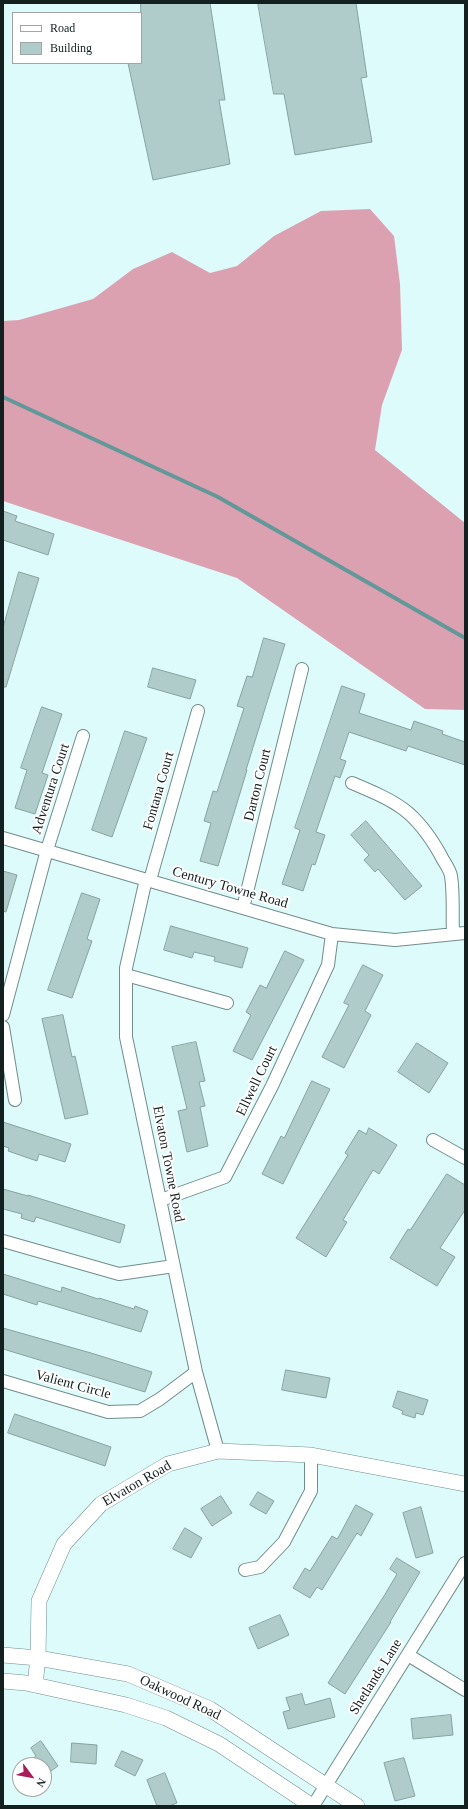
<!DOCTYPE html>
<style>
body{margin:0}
#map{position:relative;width:468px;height:1809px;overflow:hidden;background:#ddfbfa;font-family:"Times New Roman",serif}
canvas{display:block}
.frame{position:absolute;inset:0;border:4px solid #141f1f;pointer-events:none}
.legend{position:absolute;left:12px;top:12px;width:130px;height:52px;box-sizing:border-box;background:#fff;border:1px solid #a1a5a5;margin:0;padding:5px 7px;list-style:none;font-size:12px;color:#141f1f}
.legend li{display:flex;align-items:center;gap:8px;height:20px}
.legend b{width:20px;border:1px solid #a1a5a5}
.north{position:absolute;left:12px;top:1757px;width:40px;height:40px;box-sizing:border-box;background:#fff;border:1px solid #a1a5a5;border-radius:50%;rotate:122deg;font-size:11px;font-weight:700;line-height:16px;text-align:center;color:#141f1f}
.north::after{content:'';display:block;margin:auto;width:14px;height:18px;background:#a91b59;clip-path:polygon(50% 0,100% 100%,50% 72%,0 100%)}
</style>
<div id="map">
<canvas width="468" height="1809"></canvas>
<div class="frame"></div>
<ul class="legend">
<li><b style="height:5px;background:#fff"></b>Road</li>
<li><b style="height:11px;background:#afcccb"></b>Building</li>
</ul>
<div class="north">N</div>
</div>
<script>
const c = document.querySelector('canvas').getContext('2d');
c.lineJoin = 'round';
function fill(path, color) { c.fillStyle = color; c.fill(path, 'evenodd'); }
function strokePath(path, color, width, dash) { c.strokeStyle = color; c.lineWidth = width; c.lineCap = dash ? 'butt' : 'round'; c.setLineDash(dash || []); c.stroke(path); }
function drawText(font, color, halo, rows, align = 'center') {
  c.font = font + ' "Times New Roman",serif'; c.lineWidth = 4; c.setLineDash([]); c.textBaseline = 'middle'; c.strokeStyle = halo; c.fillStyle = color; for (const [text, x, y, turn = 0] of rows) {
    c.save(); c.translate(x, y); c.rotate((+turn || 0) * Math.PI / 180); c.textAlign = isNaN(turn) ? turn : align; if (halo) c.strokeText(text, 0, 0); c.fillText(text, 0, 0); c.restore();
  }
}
const forest = new Path2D(`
 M370,209L394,236L400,284L402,350L382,405L375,450L465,523V710L425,709L237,578L3,501V321L19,320L93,299L133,269L172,252L210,273L237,266L274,236L321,211Z`);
const stream = new Path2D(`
 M3,397L218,497L465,638`);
const building = new Path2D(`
 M141,3H210L225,100H219L230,164L153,180L128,63H141Z
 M258,3H356L367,77L361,78L372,142L295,155L284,94H274Z
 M3,511L17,516L15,521L54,534L48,555L3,540Z
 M19,572L39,578L6,687H3V628Z
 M264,638L285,644L246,770H247L218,866L200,861L211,823L204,821L213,791L217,792L244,708L237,706L247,676L252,677Z
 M153,668L196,680L190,699L148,687Z
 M342,686L365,694L359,713L411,730L414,721L443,731L442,734L465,742V765L408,746L406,751L349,732L340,759L346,761L340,778L335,776L316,832L325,835L315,865L312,864L303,891L282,884L300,830L295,828Z
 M42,707L62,714L42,773L48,775L35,814L15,808L27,770L21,768Z
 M125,731L147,738L112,837L92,830Z
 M366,821L422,886L405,900L378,869L375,872L364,860L369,855L351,835Z
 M3,871L17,875L6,912L3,911Z
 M82,893L100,899L87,939L92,941L72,998L48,990Z
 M171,926L248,948L242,968L214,961L215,957L194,952L192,958L164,950Z
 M285,951L304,960L252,1060L233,1051L251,1015L246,1012L260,985L266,988Z
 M363,965L383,975L365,1011L371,1015L344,1068L322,1057L349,1005L344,1003Z
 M63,1015L72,1057L75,1056L88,1114L65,1119L42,1019Z
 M196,1042L205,1081L199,1082L205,1106L200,1107L208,1146L187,1152L178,1111L187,1109L172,1047Z
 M417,1043L448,1063L429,1093L398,1072Z
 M312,1081L330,1089L283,1184L262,1174L281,1136L284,1138Z
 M3,1122L71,1144L65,1162L39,1154L37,1161L8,1151L9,1148L3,1146Z
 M369,1128L397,1145L379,1174L373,1170L343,1220L347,1222L326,1257L296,1238L348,1155L345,1153L359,1130L366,1134Z
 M447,1174L465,1185V1210L440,1248L455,1257L437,1286L390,1258L408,1229L410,1230Z
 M3,1189L28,1196V1195L125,1225L120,1243L36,1217L34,1222L21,1218L22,1214L3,1209Z
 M3,1274L61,1292L62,1287L98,1299L99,1298L134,1309L135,1306L148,1311L141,1332L38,1301L37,1305L3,1294Z
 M3,1328L91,1353L152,1372L145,1392L3,1349Z
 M286,1370L330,1378L326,1398L282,1390Z
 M398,1391L428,1400L423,1415L416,1413L415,1418L402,1414L403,1411L393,1407Z
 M15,1414L111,1447L105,1466L8,1433Z
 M258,1492L274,1501L266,1514L250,1505Z
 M221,1496L232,1513L212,1526L201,1509Z
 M356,1505L373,1514L361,1536L357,1533L322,1590L317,1587L310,1598L293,1588L305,1568L310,1571L332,1536L337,1539Z
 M421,1507L433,1553L416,1558L403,1513Z
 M185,1528L202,1538L191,1558L173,1549Z
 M397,1558L420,1572L390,1622H391L345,1694L328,1683L384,1596L397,1574L390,1569Z
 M280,1615L289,1635L258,1649L249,1628Z
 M302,1694L305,1705L330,1698L335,1717L288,1729L283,1712L290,1710L286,1698Z
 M451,1715L453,1735L413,1739L411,1719Z
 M41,1741L58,1766L44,1776V1765H23L36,1756L31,1748Z
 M72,1743L97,1745L96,1764L71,1762Z
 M122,1751L143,1760L135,1776L115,1766Z
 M404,1758L415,1796L395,1801L384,1763Z
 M165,1773L177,1803L169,1806H157L147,1780Z`);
const minor = new Path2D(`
 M352,783C397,802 415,810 440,854C443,861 450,869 451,876C454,895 452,915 453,934
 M3,838L332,934L395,940L465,933
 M146,879L126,968V1037L196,1372L218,1451
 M150,880L198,711
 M243,908L302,669
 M126,975L227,1003
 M3,1015L47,850L83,736
 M3,1027L15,1100
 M433,1140L465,1158
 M161,1200L225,1177L272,1086L328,965L332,934
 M3,1241L119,1274L174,1266
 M3,1381L108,1412L140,1411L160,1399L196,1372
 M245,1570L260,1567L284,1542L311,1491V1455
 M408,1655L465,1690
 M313,1806L465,1563`);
const tertiary = new Path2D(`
 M3,1655L38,1658L128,1674L210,1709L357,1806
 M3,1681L26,1683L126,1705L166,1718L219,1744L312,1806
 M35,1685L38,1658L39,1601L64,1544L101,1504L168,1464L218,1451L311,1455L465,1484`);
const streetNames = [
 ["Darton Court",258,785,-76],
 ["Adventura Court",51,789,-72],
 ["Fontana Court",159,791,-74],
 ["Century Towne Road",230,888,16],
 ["Ellwell Court",257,1081,-64],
 ["Elvaton Towne Road",168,1164,79],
 ["Valient Circle",73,1385,15],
 ["Elvaton Road",137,1484,-30],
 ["Shetlands Lane",376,1677,-58],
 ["Oakwood Road",180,1698,25]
];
fill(forest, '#dca1b1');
strokePath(stream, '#629897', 4);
fill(building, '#afcccb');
strokePath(building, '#86a2a1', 1);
strokePath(minor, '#718d8c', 14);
strokePath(tertiary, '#718d8c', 16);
strokePath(minor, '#fff', 12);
strokePath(tertiary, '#fff', 15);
drawText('14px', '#141f1f', '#fff', streetNames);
</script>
